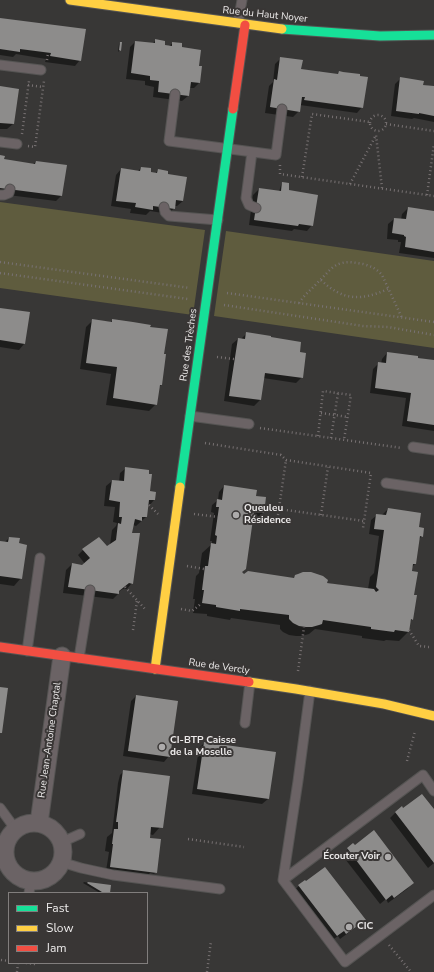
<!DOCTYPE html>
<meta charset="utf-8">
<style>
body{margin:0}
#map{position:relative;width:434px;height:972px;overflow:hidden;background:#383736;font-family:"Nunito Sans",sans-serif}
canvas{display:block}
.legend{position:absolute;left:8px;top:892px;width:140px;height:72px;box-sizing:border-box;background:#393635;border:1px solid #817e7d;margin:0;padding:5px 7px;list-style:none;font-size:12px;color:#eceaea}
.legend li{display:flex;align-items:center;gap:8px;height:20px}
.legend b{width:20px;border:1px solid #817e7d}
</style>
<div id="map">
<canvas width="434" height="972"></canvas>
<ul class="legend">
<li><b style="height:5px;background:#16e098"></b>Fast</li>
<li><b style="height:5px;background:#ffcf43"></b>Slow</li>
<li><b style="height:5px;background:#f24e42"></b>Jam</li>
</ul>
</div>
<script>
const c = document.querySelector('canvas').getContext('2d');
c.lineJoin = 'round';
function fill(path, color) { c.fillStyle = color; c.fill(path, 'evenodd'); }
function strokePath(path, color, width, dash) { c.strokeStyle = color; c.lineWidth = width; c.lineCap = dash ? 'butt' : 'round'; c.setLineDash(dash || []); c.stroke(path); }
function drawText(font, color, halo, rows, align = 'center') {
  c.font = font + ' "Nunito Sans",sans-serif'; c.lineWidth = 4; c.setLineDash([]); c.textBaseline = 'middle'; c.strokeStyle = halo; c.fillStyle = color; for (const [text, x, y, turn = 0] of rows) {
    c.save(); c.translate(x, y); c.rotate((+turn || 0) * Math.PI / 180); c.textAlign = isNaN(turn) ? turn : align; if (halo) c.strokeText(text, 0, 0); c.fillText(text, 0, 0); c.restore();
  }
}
const green = new Path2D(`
 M0,202L205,230L193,315L0,288Z
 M226,231L434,261V348L214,316Z`);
const shadow = new Path2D(`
 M0,19L80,60L75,66L45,62L46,59L16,54L13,57L0,55Z
 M156,40L164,46H169L173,43L181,48L199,83L194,88H189L188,96L182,101L153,97L154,87L145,85V81L126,79L130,47L135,42L152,44Z
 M120,43V50L118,52L119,44Z
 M281,58L300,70L337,75L339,72L362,107L357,113L300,105L299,111L293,117L265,113L269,86L273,82L275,64Z
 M401,78L422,85L434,87V122L414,118L412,119L391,116L395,84Z
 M0,87L13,124L7,129H0Z
 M0,156L3,160L33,164L36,162L61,196L56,201L0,194Z
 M141,168L150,173L155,174L158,170L183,201L177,206H174V208L169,214L150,211L146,215L130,213L131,209L111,206L116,175L121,169L138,171Z
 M282,183L312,225L307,231L294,229L292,231L249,225L253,195L259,189L279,192L281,185Z
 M408,208L434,212V258L399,253L401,242H398V240L387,239L388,224L394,219L401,220L402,214Z
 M0,309L29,313L24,344L19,350L0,347Z
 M93,320L111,322L113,320L149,328L163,355L161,385L159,387L156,404L149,411L106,405L111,374L80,369L86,327Z
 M247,333L298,353L302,377L296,383L263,378L260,400L254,406L224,401L232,344L238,339H241Z
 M387,353L434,361V431L402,426L406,398L370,393L373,369L379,363L381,364L382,359Z
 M126,468L149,492L154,500L149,506L148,505L146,517L136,526L133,525L131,533L132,583L127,589H123L118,592V594L113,599L63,593L66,570L72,564L82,566L85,564L78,555L83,550L107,548L110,545L112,530L116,526L117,523L113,522L115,507L104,506L106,486L112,481L119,482L120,473Z
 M224,486L255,497L263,513L257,518H252L241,572L244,576L293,579L295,576L326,583L368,589L370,577L374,573L379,536L369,534L371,520L377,515H382L388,509L418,528L422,536L419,539L415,564L412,567L413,596L412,619L410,622L408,632L399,641L386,640L384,641L362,638V636L315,629L309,634L302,636H296L289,635L283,632L280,629V625L231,618L230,620L207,616V614L193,613L195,599H193L196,576L199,573L202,553L212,544V541H210L214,513L211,512L212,505L218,500L219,492Z
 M9,538L18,544L21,578L14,586L0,584V542H5Z
 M136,696L169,756L164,762L123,756L131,701Z
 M204,743L268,799L262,804L192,794L199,748Z
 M124,771L160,827L153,835L149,834L156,872L154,874L150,873L147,876L106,871L109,852L105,851L107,837L112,833L118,783L120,775Z
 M403,809L434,811V863L428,868L390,818L396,812Z
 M353,844L412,883L407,889L388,903L386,899L380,904L342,855Z
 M84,882L110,886L109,893H100L83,883Z
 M299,886L359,925L340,939L338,936L331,941L293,891Z`);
const building = new Path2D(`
 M0,18L86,29L81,61L50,56L51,53L20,49V52L0,49Z
 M155,39L165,41V45L172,46V42L182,43V47L201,50L199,66H202L200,83L191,82L189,96L158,92L159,81L150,80V76L131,73L135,41L155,43Z
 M120,42H122L121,51L119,50Z
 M280,57L303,60L301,69L338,74L339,71L343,72L360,74V76L368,77L363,108L304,100L305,97H302L300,112L270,107L274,79L277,80Z
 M400,77L424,81L423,85L434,86V116L419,113V114L396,111Z
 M0,86L19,89L14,124L0,123Z
 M0,155L5,156L4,159L35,164L36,161L67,165L62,196L0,188Z
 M141,167L151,168V172L157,173L158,169L168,171V174L187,177L183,201L176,200L175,209L153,206V210L135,207L136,203L116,201L121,168L140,171Z
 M282,182L289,183V190L318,195L313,226L299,224L298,226L254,220L259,188L281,191Z
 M408,207L434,211V252L405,247L406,237L404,236V235L392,233L394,218L406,219Z
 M0,308L30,312L25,344L0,340Z
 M92,319L112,322V319L133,322L151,325L150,327L168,329L164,354H166L162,385H160L157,405L113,398L117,367L86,363Z
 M246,332L271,336V337L301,342L300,352L306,353L303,378L265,373L261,400L229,396L238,338L245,339Z
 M387,352L418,356V358L434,360V425L407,421L411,393L375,388L378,362L386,363Z
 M125,467L149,470V474H152L150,491L156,492L155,500H149L147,517H142V521L135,519L132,533H140L133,584L129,583L119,591V594L68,587L72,563L82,565L90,558L82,549L99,537L107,546L116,540L118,523L121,524L122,517H119L120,502L109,500L112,480L124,481Z
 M224,485L257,490L256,496L266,497L264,513L254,512L246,569L242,572L244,574L248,571L294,578L295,575L298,574L303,572H311L323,576L328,580L327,583L374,589L376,592L379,590L376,587L384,530L374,529L376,514L386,515L388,508L421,513L419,527L424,528L423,537L420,536L416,564H413L412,571L418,572L414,595H417L413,620L411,619L409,632L395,630L394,632L371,629V627L323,620L322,624L319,625L312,627H306L299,626L293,623L289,619V615L240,609V611L216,607V605L202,603L204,590H202L205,566H208L211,543L216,544L217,536L215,535L219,507H216L217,499L222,500Z
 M9,537L20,538L19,543L27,545L22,579L0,576V541L8,542Z
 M0,687L8,688L2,733H0Z
 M136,695L178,701L170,757L128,751Z
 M204,742L276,752L269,799L197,789Z
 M123,770L170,776L163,828L151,827L150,838L161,839L157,873L110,867L113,844H112L114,829H118V822H116Z
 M422,794L434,809V863L395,812L402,806L403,808Z
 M374,830L414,883L394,898L392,895L386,900L347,848L353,843L355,845Z
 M325,867L366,920L346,934L344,931L337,936L298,885L305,880L306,881Z
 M88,882L111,885L110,893L102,892L87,883Z`);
const path = new Path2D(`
 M47,60L48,53
 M28,85L43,87
 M370 123a8 8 0 1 1 16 0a8 8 0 1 1-16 0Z
 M386,124L434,131
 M22,134L29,81
 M28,146L35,147L44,81
 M280,165V174L434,196
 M302,177L312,114L370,122
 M350,184L376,135L382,188
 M427,195L434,144
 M0,262L190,288
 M0,273L188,299
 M321,280C343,301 361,301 388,289
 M227,293L434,322
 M299,303C305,294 313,288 320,280C327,274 332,265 342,263C349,261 356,263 363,264C371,266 377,269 382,275L402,318
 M224,305L363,326L388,327L434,335
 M217,357L234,359
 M321,413L348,417
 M260,428L402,448
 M318,436L323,391L351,395L344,440
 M331,438L338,393
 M205,443L281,455L286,460L371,473L363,528
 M149,505L158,514
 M279,509L364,521
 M194,514L218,517
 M278,515L286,460
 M321,515L328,467
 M187,566L204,569
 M125,587L145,609
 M181,609L192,611L202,603
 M133,630L137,601
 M409,630L419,646L429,647
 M298,671L304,627
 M407,761L415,731
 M188,839L244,847
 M389,945L411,972
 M1,960L9,961
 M26,963L35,964
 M17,972L18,963
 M207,972L211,941`);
const lane = new Path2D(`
 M238,23L242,0
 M0,65L41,70
 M175,94L169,141L276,155L282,109
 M0,142L17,144
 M252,152L246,198L249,205L256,208
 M0,195H4L9,193L10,189
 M164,207L165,212L169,216L218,220
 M190,416L249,424
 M413,447L434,450
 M386,483L434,490
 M27,651L40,558
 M79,658L90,590
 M310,691L298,781L283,880L345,962L434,895
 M245,723L250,682
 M0,808L11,823L15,830
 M62,842L80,834
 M0,849H5
 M61,862L81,868L113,875L220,889
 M283,880L423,775L434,791
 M29,893L31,881`);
const street = new Path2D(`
 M39,823L62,656
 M5 852a29 29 0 1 1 58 0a29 29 0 1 1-58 0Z`);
const fast = new Path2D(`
 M282,29L380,36L434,35
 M180,487L233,109`);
const slow = new Path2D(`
 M70,0L282,29
 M155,669L180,487
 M249,682L296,689L384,704L434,716`);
const jam = new Path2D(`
 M233,109L245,25
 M0,647L249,682`);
const markers = [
 [236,515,4,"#adabab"],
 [162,747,4,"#adabab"],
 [388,857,4,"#adabab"],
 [349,927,4,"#adabab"]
];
const streetNames = [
 ["Rue du Haut Noyer",265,15,6],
 ["Rue des Trèches",189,345,-82],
 ["Rue de Vercly",219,667,8],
 ["Rue Jean-Antoine Chaptal",50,740,-82]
];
const poiNames = [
 ["Queuleu",244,509],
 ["Résidence",244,521],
 ["CI-BTP Caisse",170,741],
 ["de la Moselle",170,753],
 ["Écouter Voir",380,857,"right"],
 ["CIC",357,927]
];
fill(green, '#5f5c3e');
fill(shadow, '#0007');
fill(building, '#8d8c8b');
strokePath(lane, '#555453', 11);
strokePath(street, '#555453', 19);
strokePath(fast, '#555453', 11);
strokePath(slow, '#555453', 11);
strokePath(jam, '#555453', 11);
strokePath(path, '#787273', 2.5, [1, 3]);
strokePath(lane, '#6b6365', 9);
strokePath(street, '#6b6365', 17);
strokePath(fast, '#16e098', 9);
strokePath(slow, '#ffcf43', 9);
strokePath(jam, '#f24e42', 9);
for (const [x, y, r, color] of markers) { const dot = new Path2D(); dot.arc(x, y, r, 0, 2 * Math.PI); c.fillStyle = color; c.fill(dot); strokePath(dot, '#393635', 1.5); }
drawText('10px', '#eceaea', '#393635', streetNames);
drawText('bold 10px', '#eceaea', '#393635', poiNames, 'left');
</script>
